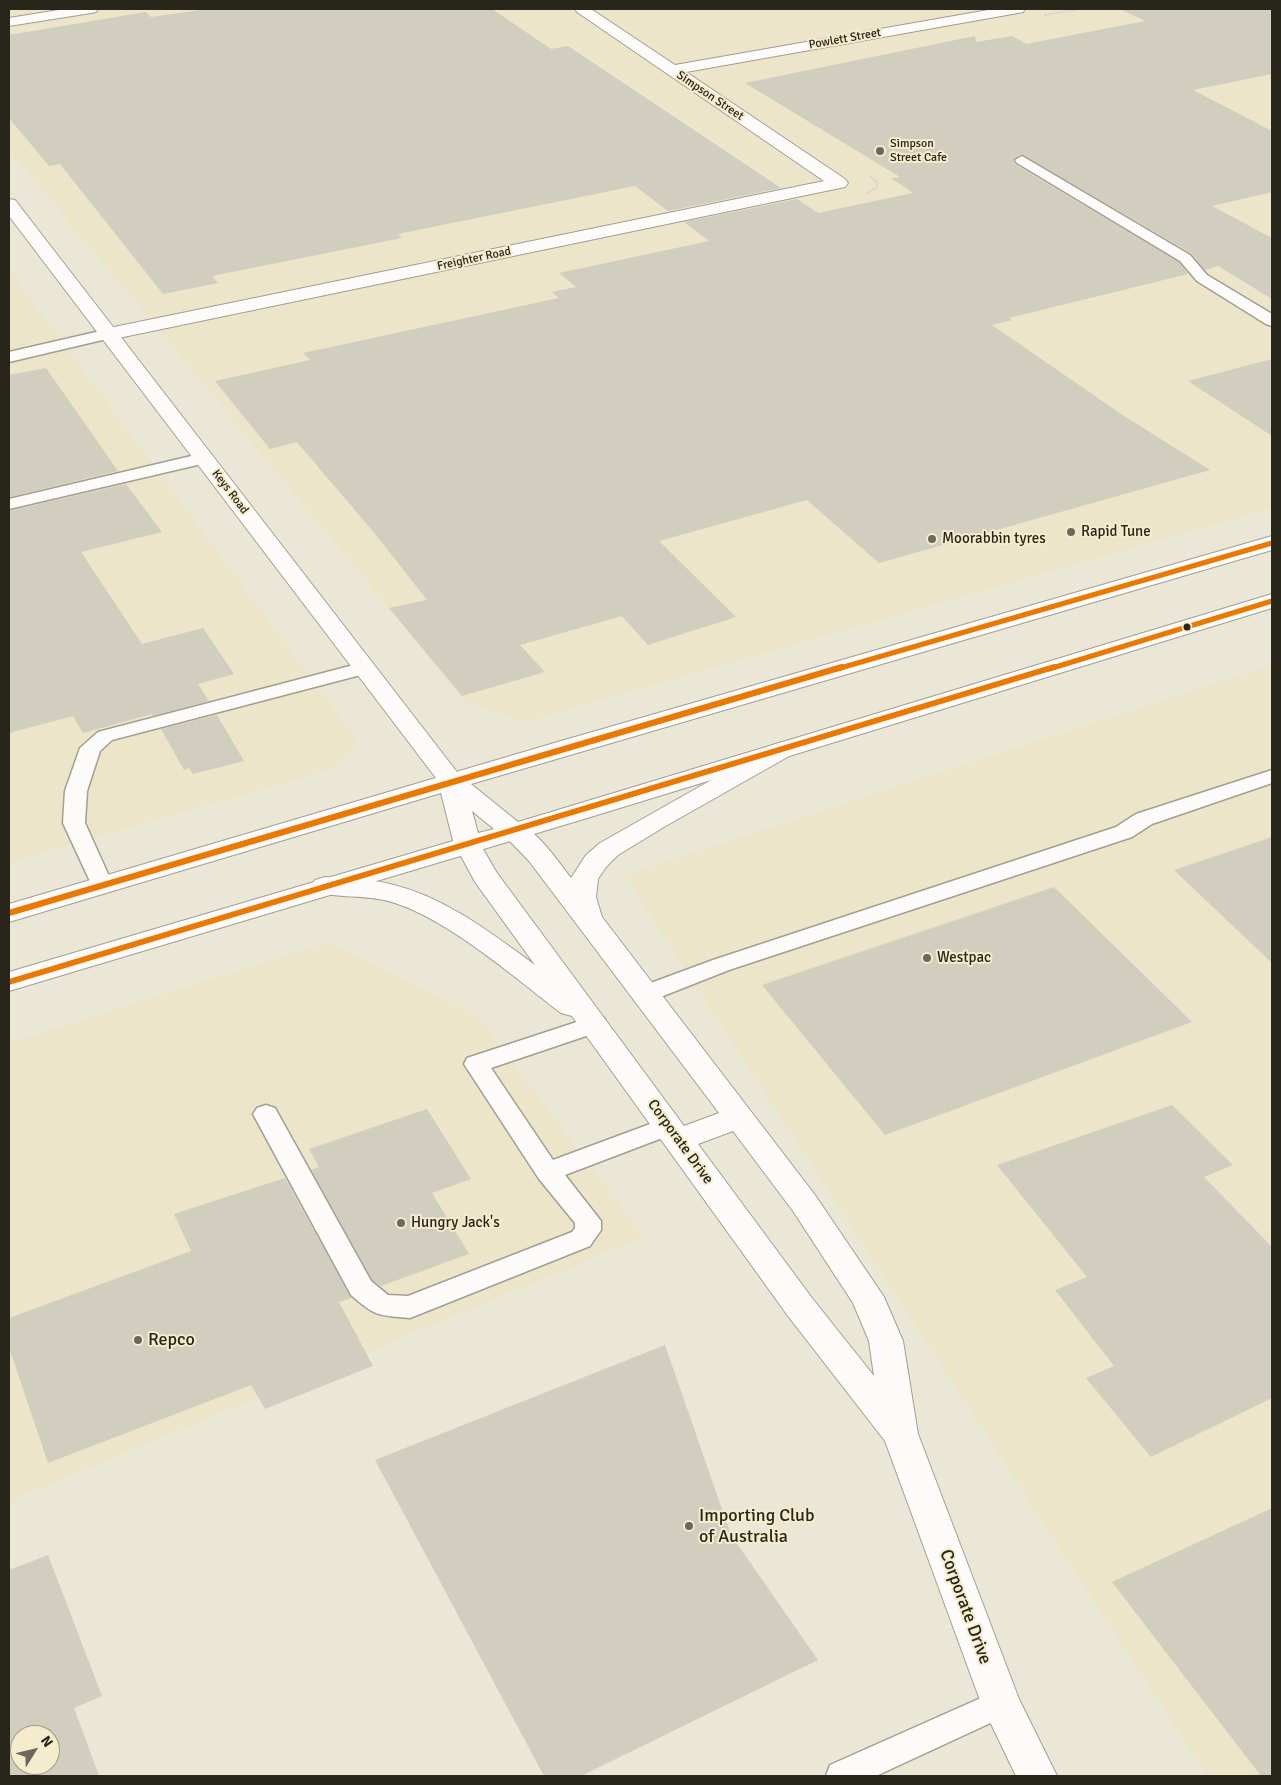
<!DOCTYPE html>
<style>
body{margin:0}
#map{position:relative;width:1281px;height:1785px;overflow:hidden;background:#ebe7d6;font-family:Signika,sans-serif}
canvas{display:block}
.frame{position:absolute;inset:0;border:10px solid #28251a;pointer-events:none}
.north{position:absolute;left:10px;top:1725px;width:50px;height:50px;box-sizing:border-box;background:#f4eccd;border:1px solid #a29c85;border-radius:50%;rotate:54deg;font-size:14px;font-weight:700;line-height:20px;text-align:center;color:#28251a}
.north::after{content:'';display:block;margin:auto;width:18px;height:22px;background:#6c695c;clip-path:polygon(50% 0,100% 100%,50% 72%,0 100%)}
</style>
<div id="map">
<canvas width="1281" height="1785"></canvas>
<div class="frame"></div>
<div class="north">N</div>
</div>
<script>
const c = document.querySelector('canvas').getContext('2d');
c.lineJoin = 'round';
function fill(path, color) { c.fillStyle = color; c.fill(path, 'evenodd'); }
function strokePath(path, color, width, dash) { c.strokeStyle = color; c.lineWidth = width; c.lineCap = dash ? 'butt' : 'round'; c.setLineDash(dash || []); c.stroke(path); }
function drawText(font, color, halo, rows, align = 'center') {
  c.font = font + ' Signika,sans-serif'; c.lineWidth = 4; c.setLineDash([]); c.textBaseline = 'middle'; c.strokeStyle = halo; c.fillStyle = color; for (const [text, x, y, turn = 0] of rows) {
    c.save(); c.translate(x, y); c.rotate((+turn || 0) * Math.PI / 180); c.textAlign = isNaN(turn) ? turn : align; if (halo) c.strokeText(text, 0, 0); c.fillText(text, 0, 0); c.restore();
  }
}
const built = new Path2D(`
 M9,9H1272V508L525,722L462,700L389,608L9,150Z
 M9,270L357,740L345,758L323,772L9,862Z
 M1272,665V1776H1207L624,875Z
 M329,942L476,1014L644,1237L9,1501V1043Z`);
const building = new Path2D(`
 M207,9H492L551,49L568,46L781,188L668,211L635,186L398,234L402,238L212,276L218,283L163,294L60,164L49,166L9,118V35L146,12L151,17Z
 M1120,9H1272V74L1193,90L1272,131V192L1212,206L1272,238V299L1218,266L1205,270L1191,253L1021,154L1013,160L1016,165L1179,262L1188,274L1009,318L1012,320L992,325L1121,414L1210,470L879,563L807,500L659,541L736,617L648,645L622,616L520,645L545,672L462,696L389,608L427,600L376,535L297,442L270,449L215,381L310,360L303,353L559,298L552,292L576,287L559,273L709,241L684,222L797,199L818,213L913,193L891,178L900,177L745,83L975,36L976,42L1012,36L1026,44L1145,21Z
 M1272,359V436L1188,381Z
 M46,368L118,471L9,497V375Z
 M126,484L162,532L81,552L142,644L203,628L234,674L198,684L209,701L153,716L152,714L83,733L73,716L9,733V511Z
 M217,715L244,761L193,774L189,768L184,770L161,729Z
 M1272,837V963L1174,870Z
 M1054,887L1192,1022L885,1135L762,985Z
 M1172,1105L1233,1165L1204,1177L1272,1247V1398L1151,1457L1086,1378L1114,1366L1055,1290L1087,1277L997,1165Z
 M427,1109L471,1179L432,1193L469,1254L381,1286L372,1280L311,1170L319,1167L309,1149Z
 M285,1178L351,1298L339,1302L373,1366L265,1409L251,1385L48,1463L9,1347V1318L191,1251L174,1214Z
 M665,1345L731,1535L818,1660L581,1776H544L375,1460Z
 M1272,1508V1776H1261L1112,1582Z
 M48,1555L102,1696L74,1708L99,1776H9V1570ZM20,1735H50V1765H20Z`);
const path = new Path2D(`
 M1044,15L1080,9
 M866,194L877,187V183L869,175`);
const service = new Path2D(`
 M1022,156L1190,255L1207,275L1272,314V326L1266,324L1197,281L1180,261L1017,163L1015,160Z
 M109,329L115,331L117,334L115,337L9,362V352Z
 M204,453L210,454L213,458L210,462L9,509V499Z
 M365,662L372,664L375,668L372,672L112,740L100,751L87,791L85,823L113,885L110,890L102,892L94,890L63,823L65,791L80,748L98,732Z
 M1272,770V783L1152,824L1132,837L729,970L653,1000L645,1002L637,1000L633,994L637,988L713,960L1116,827L1136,814Z
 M595,1016L604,1018L607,1024L604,1030L491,1068L553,1160L669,1117L678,1120L682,1126L678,1132L565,1175L601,1221V1230L590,1246L410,1318C378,1315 376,1317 351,1295L253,1114L257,1108L266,1105L275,1108L371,1281L388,1295L408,1296L572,1232L575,1228V1223L539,1179L464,1064L467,1058Z
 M1001,1689L1012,1693L1017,1703L1012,1713L876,1776H826L830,1765Z`);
const minor = new Path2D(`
 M65,9H98L96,12L91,13L9,26V18Z
 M575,9H591L675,65L994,9H1025L1023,12L1018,13L686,72L845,179L848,183L845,187L109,340L102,338L99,334L102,330L109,328L824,181L577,12Z
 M782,742L791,745L795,750L791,755L664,827L618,855L606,867L598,879L596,897L602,917L815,1195L884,1297L903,1341L918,1434L1019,1699L1057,1776H1016L981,1703L885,1441L788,1316L572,1016L561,1013C514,977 441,913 384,900C361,895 338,898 315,892L311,886L315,880L325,877C346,879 369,879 390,884C445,897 490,932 535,965L475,882L455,845L459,839L468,837L477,839L497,873L684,1126L719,1113L529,861L500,831L504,825C510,824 517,822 523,826C540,835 559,862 571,878L586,855L600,843L773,745ZM733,1131L793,1211L853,1303L869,1341L874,1376L812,1298L698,1144Z`);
const tertiary = new Path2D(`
 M9,199L15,200L460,776L464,781L460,786L451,789L442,786L9,216Z`);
const trunk = new Path2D(`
 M1272,536V550L471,784L518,822L1272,594V608L584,819L9,991V972L453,841L441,793L9,922V904L561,741ZM472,811L494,829L478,833Z`);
const bus1Far1 = new Path2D(`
 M837,669L1272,543
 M1049,669L1272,601`);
const bus1 = new Path2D(`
 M9,913L842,667
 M9,982L1054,667`);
const markers = [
 [880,151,5,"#6c695c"],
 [1071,532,5,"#6c695c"],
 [932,539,5,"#6c695c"],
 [1187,627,4.5,"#28251a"],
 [927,958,5,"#6c695c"],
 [401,1223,5,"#6c695c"],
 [138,1340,5,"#6c695c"],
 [689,1526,5,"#6c695c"]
];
const farStreetnames = [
 ["Powlett Street",845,39,-10],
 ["Simpson Street",710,96,34],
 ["Freighter Road",474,259,-12],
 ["Keys Road",230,492,53]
];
const farPoinames = [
 ["Simpson",890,144],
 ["Street Cafe",890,158]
];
const poiNames = [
 ["Rapid Tune",1081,532],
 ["Moorabbin tyres",942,539],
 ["Westpac",937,958],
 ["Hungry Jack's",411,1223]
];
const streetNames = [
 ["Corporate Drive",680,1142,54]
];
const nearPoinames = [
 ["Repco",148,1340],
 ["Importing Club",699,1516],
 ["of Australia",699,1537]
];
const nearStreetnames = [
 ["Corporate Drive",965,1607,70]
];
fill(built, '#ede5c9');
fill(building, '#d1cdbf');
strokePath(service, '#a29e92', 3);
strokePath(minor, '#a29e92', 2);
strokePath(tertiary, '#a29e92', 2);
strokePath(trunk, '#a29e92', 2);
strokePath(path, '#d4d3ce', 2, [2.5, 1]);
fill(service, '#fcfbf9');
fill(minor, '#fcfbf9');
fill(tertiary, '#fcfbf9');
fill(trunk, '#fcfbf9');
strokePath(bus1Far1, '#ea7903', 5);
strokePath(bus1, '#ea7903', 6);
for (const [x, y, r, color] of markers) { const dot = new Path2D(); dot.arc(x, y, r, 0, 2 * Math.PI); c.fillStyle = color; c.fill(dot); strokePath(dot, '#f4eccd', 2); }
drawText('12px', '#28251a', '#f4eccd', farStreetnames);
drawText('12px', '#28251a', '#f4eccd', farPoinames, 'left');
drawText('15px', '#28251a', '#f4eccd', poiNames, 'left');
drawText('15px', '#28251a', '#f4eccd', streetNames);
drawText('18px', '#28251a', '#f4eccd', nearPoinames, 'left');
drawText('18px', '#28251a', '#f4eccd', nearStreetnames);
</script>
